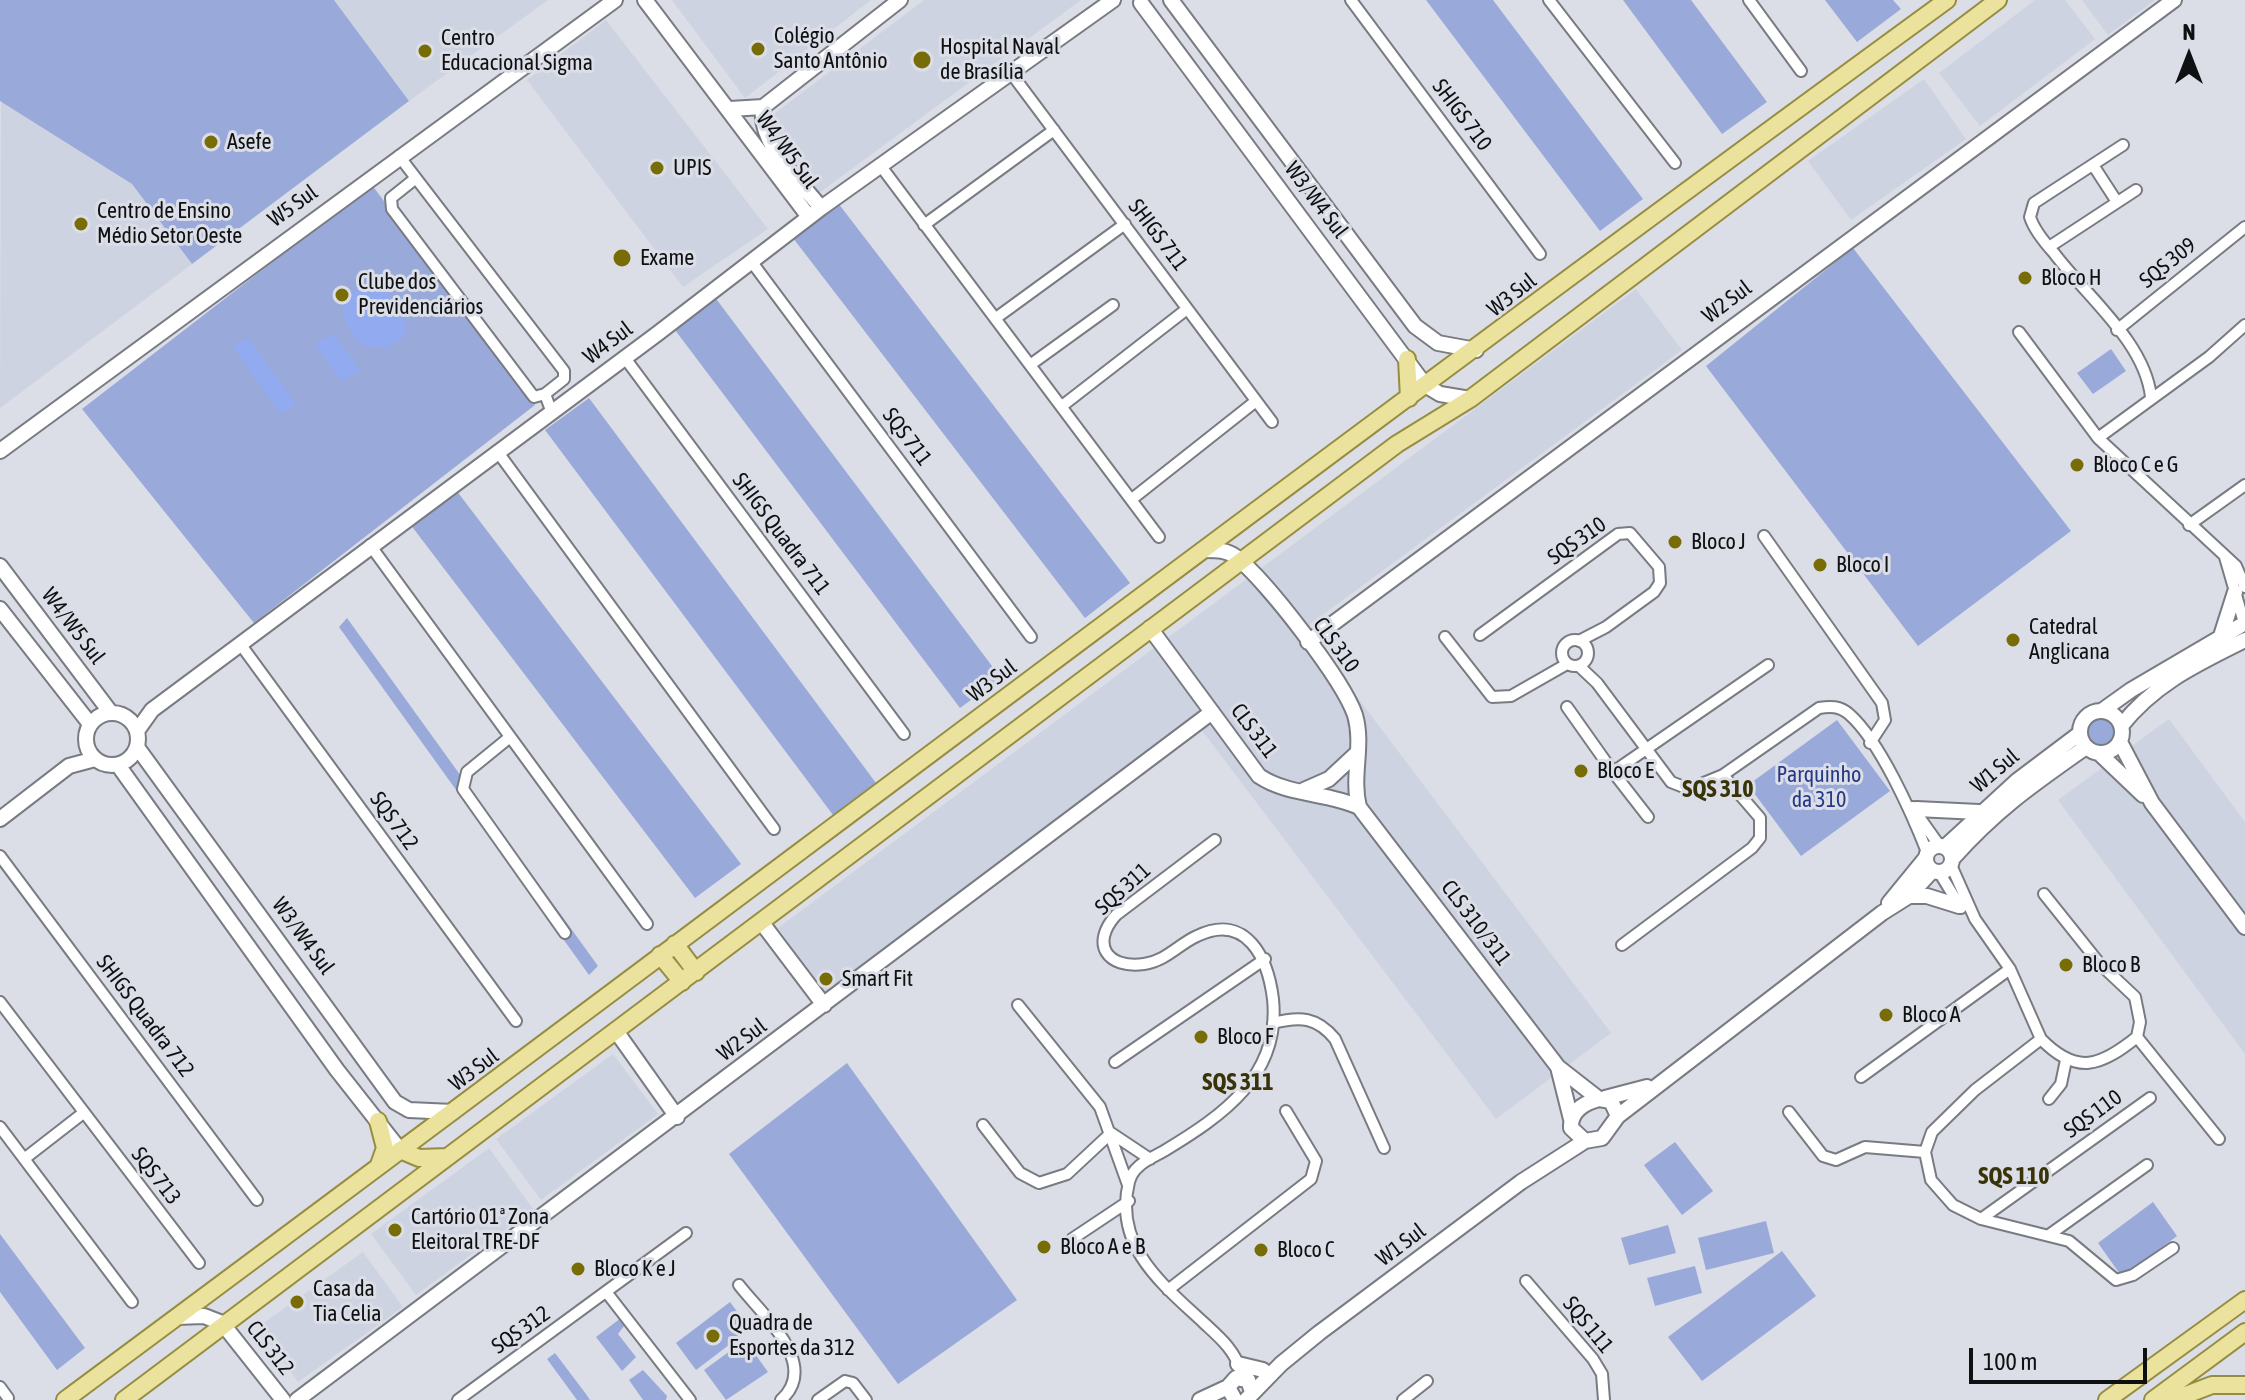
<!DOCTYPE html>
<meta charset="utf-8">
<style>
body{margin:0}
#map{position:relative;width:2245px;height:1400px;overflow:hidden;background:#dbdee6;font-family:"Asap Condensed",sans-serif}
canvas{display:block}
.north{position:absolute;left:2149px;top:16px;width:80px;height:80px;-webkit-text-stroke:6px #dbdee6;paint-order:stroke;rotate:0deg;font-size:22px;font-weight:700;line-height:32px;text-align:center;color:#0f1012}
.north::after{content:'';display:block;margin:auto;width:28px;height:36px;background:#0f1012;clip-path:polygon(50% 0,100% 100%,50% 72%,0 100%)}
.scale{position:absolute;left:1969px;top:1348px;width:178px;height:36px;box-sizing:border-box;border:4px solid #0f1012;border-top:0;padding-left:10px;font-size:24px;line-height:28px;white-space:nowrap;color:#0f1012;-webkit-text-stroke:6px #dbdee6;paint-order:stroke}
</style>
<div id="map">
<canvas width="2245" height="1400"></canvas>
<div class="north">N</div>
<div class="scale">100 m</div>
</div>
<script>
const c = document.querySelector('canvas').getContext('2d');
c.lineJoin = 'round';
function fill(path, color) { c.fillStyle = color; c.fill(path, 'evenodd'); }
function strokePath(path, color, width, dash) { c.strokeStyle = color; c.lineWidth = width; c.lineCap = dash ? 'butt' : 'round'; c.setLineDash(dash || []); c.stroke(path); }
function drawText(font, color, halo, rows, align = 'center') {
  c.font = font + ' "Asap Condensed",sans-serif'; c.lineWidth = 6; c.setLineDash([]); c.textBaseline = 'middle'; c.strokeStyle = halo; c.fillStyle = color; for (const [text, x, y, turn = 0] of rows) {
    c.save(); c.translate(x, y); c.rotate((+turn || 0) * Math.PI / 180); c.textAlign = isNaN(turn) ? turn : align; if (halo) c.strokeText(text, 0, 0); c.fillText(text, 0, 0); c.restore();
  }
}
const built = new Path2D(`
 M334,0H548L409,101Z
 M672,0H871L745,98Z
 M924,0H1081L819,193L766,120Z
 M2035,0H2065L2095,39L1980,126L1939,73Z
 M2082,0H2155L2108,35Z
 M606,20L768,229L683,287L527,80Z
 M1924,79L1966,139L1851,220L1808,161Z
 M1,100L132,184L192,264L0,408Z
 M1636,289L1682,350L1305,628L1611,1033L1496,1119L1194,720L827,994L778,928Z
 M2169,719L2245,822V1054L2058,800Z
 M613,1054L658,1114L541,1200L496,1139Z
 M489,1148L533,1209L416,1295L371,1234Z
 M363,1252L403,1307L298,1382L258,1327Z`);
const green = new Path2D(`
 M0,0H334L409,101L192,264L132,184L0,101Z
 M1426,0H1493L1643,199L1600,231Z
 M1623,0H1691L1767,102L1722,134Z
 M1825,0H1893L1901,9L1857,42Z
 M372,185L535,405L254,623L82,409Z
 M838,203L1130,583L1085,618L793,238Z
 M1853,248L2071,531L1918,646L1706,366Z
 M714,296L1001,678L960,708L672,326Z
 M2111,349L2126,371L2093,394L2077,373Z
 M589,398L876,783L833,815L545,430Z
 M456,490L741,864L695,898L410,524Z
 M347,618L598,966L589,975L339,627Z
 M2082 732a18 18 0 1 1 36 0a18 18 0 1 1-36 0Z
 M1837,720L1890,791L1801,856L1748,785Z
 M847,1063L1017,1300L898,1384L729,1154Z
 M1675,1142L1713,1191L1682,1215L1644,1165Z
 M2153,1202L2177,1236L2122,1277L2098,1243Z
 M1766,1221L1774,1253L1706,1270L1698,1238Z
 M1668,1225L1676,1253L1629,1265L1621,1238Z
 M0,1234L85,1348L57,1370L0,1292Z
 M1782,1251L1816,1296L1702,1381L1668,1337Z
 M1695,1266L1702,1293L1655,1306L1647,1278Z
 M730,1302L750,1329L696,1370L676,1343Z
 M621,1318L624,1326L618,1334L636,1357L622,1371L596,1337Z
 M745,1340L768,1372L726,1400L704,1370Z
 M555,1353L586,1394L590,1400H577L547,1359Z
 M643,1370L667,1396L666,1400H643L629,1380Z`);
const water = new Path2D(`
 M365,284L388,293L407,325L404,336L386,349L362,345C341,325 333,297 365,284Z
 M333,333L360,370L342,382L315,345Z
 M248,337L296,404L281,414L233,347Z`);
const minor = new Path2D(`
 M1351,0L1540,254
 M1549,0L1675,163
 M1749,0L1801,71
 M1011,73L1272,422
 M2123,145L2034,203L2030,217C2034,230 2045,243 2054,253C2086,296 2145,342 2151,397
 M399,156L564,371V379L545,394L552,413
 M880,165L1159,537
 M2093,165L2117,202
 M416,178L391,198L392,209L534,397L545,394
 M924,225L1054,130
 M2049,247L2136,190
 M751,261L1031,637
 M996,318L1125,224
 M2117,330L2245,227
 M2019,332L2098,438L2236,566L2245,587
 M625,358L904,734
 M1030,365L1113,305
 M1062,406L1187,309
 M2098,438L2209,357L2245,325
 M497,451L774,829
 M1132,499L1256,401
 M2189,525L2245,485
 M1764,536L1882,703L1885,720L1870,743
 M370,545L647,924
 M2225,557L2243,619
 M1480,635L1618,534L1630,533L1659,567L1660,583L1654,592L1606,627L1579,641
 M1445,637L1492,697L1511,696L1567,664
 M1562 653a13 13 0 1 1 26 0a13 13 0 1 1-26 0Z
 M241,645L516,1021
 M1579,666L1597,683L1671,782L1689,789L1723,775
 M1567,707L1613,772L1768,665
 M510,737L467,772L463,789L565,933
 M1613,772L1648,817
 M1912,807L1939,845
 M1215,840L1116,915C1090,944 1107,969 1144,964C1166,961 1179,944 1197,936C1247,912 1268,959 1273,999C1281,1076 1222,1116 1164,1151C1150,1159 1133,1165 1129,1182C1113,1246 1162,1284 1204,1323C1219,1337 1235,1350 1240,1370
 M0,856L257,1200
 M1951,865L1975,919L2010,969L2041,1039L1975,1090L1932,1132L1925,1152L1931,1180L1953,1205L1981,1219L2069,1241L2116,1280L2133,1275L2173,1248
 M1939,872L1961,908
 M1622,945L1752,848L1760,838V818L1723,775L1819,708C1830,706 1840,706 1849,714C1880,741 1912,814 1927,852
 M0,1002L199,1263
 M1018,1005L1100,1107L1128,1185
 M1273,1023C1300,1016 1317,1017 1335,1039L1384,1148
 M2137,1037L2219,1139
 M2041,1039C2077,1076 2101,1066 2137,1037L2140,1022L2135,997L2100,964L2044,894
 M1115,1062L1265,959
 M1861,1077L2010,969
 M2049,1099L2061,1084L2066,1060
 M1789,1112L1823,1156L1836,1160L1865,1147L1925,1152
 M983,1125L1020,1173L1039,1183L1067,1174L1111,1133
 M0,1127L132,1302
 M1111,1133L1150,1159
 M24,1159L82,1114
 M1981,1219L2150,1098
 M2049,1235L2147,1165
 M1072,1239L1129,1201
 M1526,1281L1593,1359L1602,1374L1604,1400
 M739,1285C762,1315 821,1364 781,1400
 M1168,1290L1311,1179L1316,1161L1286,1111
 M607,1293L690,1400
 M0,1387L8,1398
 M458,1400L686,1233
 M818,1400L845,1381L853,1383L866,1400
 M1403,1400L1427,1381`);
const tertiary = new Path2D(`
 M1206,550C1217,550 1227,550 1236,557C1266,580 1343,680 1355,715C1364,746 1351,776 1359,807L1558,1067L1599,1099
 M1150,628L1259,776C1289,796 1327,792 1359,807
 M2221,636L2235,592
 M1308,642L2174,0
 M2103,710L2131,690L2240,626
 M2080 732a21 21 0 1 1 42 0a21 21 0 1 1-42 0Z
 M2121,726C2155,683 2197,664 2245,640
 M2120,742L2152,803L2245,927
 M2100,754L2143,795
 M1304,790L1329,779L1358,752
 M1916,809L1979,812
 M1926 859a13 13 0 1 1 26 0a13 13 0 1 1-26 0Z
 M1945,847L2018,780L2079,734
 M1953,858C1997,809 2032,785 2086,747
 M1909,896H1927L1959,906
 M1889,903L1925,859
 M762,923L824,1005
 M616,1031L677,1117
 M1558,1067L1571,1119
 M1605,1098L1647,1087
 M1618,1116L1882,913L1909,896L1932,871
 M176,1317L204,1316L222,1323L283,1400
 M1238,1364L1263,1370
 M297,1400L1212,712
 M1200,1400L1228,1387
 M1235,1400L1228,1387L1236,1378L1248,1380L1252,1392
 M1246,1400L1281,1364L1319,1333L1521,1182L1585,1141L1602,1138L1618,1116L1611,1101L1599,1099C1584,1103 1570,1111 1571,1128L1585,1141`);
const secondary = new Path2D(`
 M645,0L809,217
 M1171,0L1415,326L1438,343L1476,350
 M1141,3L1425,385L1440,394L1470,399
 M763,107C758,144 800,181 821,208
 M730,109L763,107L900,0
 M0,451L615,0
 M0,566L111,713
 M0,609L90,724
 M86 739a26 26 0 1 1 52 0a26 26 0 1 1-52 0Z
 M137,731L152,710L657,334L821,208L1113,0
 M137,747L395,1102L409,1110L453,1112
 M118,765L337,1070L400,1150
 M0,819L69,766L95,759`);
const primary = new Path2D(`
 M1407,359L1409,398
 M675,944L696,972
 M660,955L682,982
 M378,1121L385,1148L379,1165
 M400,1150L419,1158L448,1157
 M65,1400C694,934 1315,461 1947,0
 M124,1400L1397,444L1470,399L1998,0
 M2107,1400L2245,1300
 M2153,1400L2245,1332
 M2173,1400L2212,1385H2245`);
const markers = [
 [758,49,8,"#776c06"],
 [425,51,8,"#776c06"],
 [922,60,10,"#776c06"],
 [211,142,8,"#776c06"],
 [657,168,8,"#776c06"],
 [81,224,8,"#776c06"],
 [622,258,10,"#776c06"],
 [2025,278,8,"#776c06"],
 [342,295,8,"#776c06"],
 [2077,465,8,"#776c06"],
 [1675,542,8,"#776c06"],
 [1820,565,8,"#776c06"],
 [2013,640,8,"#776c06"],
 [1581,771,8,"#776c06"],
 [2066,965,8,"#776c06"],
 [826,979,8,"#776c06"],
 [1886,1015,8,"#776c06"],
 [1201,1037,8,"#776c06"],
 [395,1230,8,"#776c06"],
 [1044,1247,8,"#776c06"],
 [1261,1250,8,"#776c06"],
 [578,1269,8,"#776c06"],
 [297,1302,8,"#776c06"],
 [713,1336,8,"#776c06"]
];
const poiNames = [
 ["Colégio",774,36],
 ["Santo Antônio",774,61],
 ["Centro",441,38],
 ["Educacional Sigma",441,63],
 ["Hospital Naval",940,47],
 ["de Brasília",940,72],
 ["Asefe",227,142],
 ["UPIS",673,168],
 ["Centro de Ensino",97,211],
 ["Médio Setor Oeste",97,236],
 ["Exame",640,258],
 ["Bloco H",2041,278],
 ["Clube dos",358,282],
 ["Previdenciários",358,307],
 ["Bloco C e G",2093,465],
 ["Bloco J",1691,542],
 ["Bloco I",1836,565],
 ["Catedral",2029,627],
 ["Anglicana",2029,652],
 ["Bloco E",1597,771],
 ["Bloco B",2082,965],
 ["Smart Fit",842,979],
 ["Bloco A",1902,1015],
 ["Bloco F",1217,1037],
 ["Cartório 01ª Zona",411,1217],
 ["Eleitoral TRE-DF",411,1242],
 ["Bloco A e B",1060,1247],
 ["Bloco C",1277,1250],
 ["Bloco K e J",594,1269],
 ["Casa da",313,1289],
 ["Tia Celia",313,1314],
 ["Quadra de",729,1323],
 ["Esportes da 312",729,1348]
];
const streetNames = [
 ["SHIGS 710",1462,115,53],
 ["W4/W5 Sul",787,150,54],
 ["W3/W4 Sul",1316,200,53],
 ["W5 Sul",293,206,-36],
 ["SHIGS 711",1158,235,53],
 ["SQS 309",2168,263,-39],
 ["W3 Sul",1512,295,-38],
 ["W2 Sul",1727,302,-37],
 ["W4 Sul",608,343,-37],
 ["SQS 711",907,437,53],
 ["SHIGS Quadra 711",781,534,53],
 ["SQS 310",1577,541,-35],
 ["W4/W5 Sul",73,626,53],
 ["CLS 310",1336,645,54],
 ["W3 Sul",992,681,-37],
 ["CLS 311",1254,731,53],
 ["W1 Sul",1995,771,-40],
 ["SQS 712",394,821,54],
 ["SQS 311",1123,889,-42],
 ["CLS 310/311",1476,923,53],
 ["W3/W4 Sul",303,936,54],
 ["SHIGS Quadra 712",145,1016,53],
 ["W2 Sul",742,1040,-37],
 ["W3 Sul",474,1070,-37],
 ["SQS 110",2093,1114,-36],
 ["SQS 713",156,1176,52],
 ["W1 Sul",1401,1245,-37],
 ["SQS 111",1588,1325,51],
 ["SQS 312",521,1330,-35],
 ["CLS 312",270,1348,52]
];
const parkNames = [
 ["Parquinho",1819,775],
 ["da 310",1819,800]
];
const neighbourhoodNames = [
 ["SQS 310",1718,789],
 ["SQS 311",1238,1082],
 ["SQS 110",2014,1176]
];
fill(built, '#ced3e2');
fill(green, '#99aada');
fill(water, '#92aaef');
strokePath(minor, '#797b82', 14);
strokePath(tertiary, '#797b82', 18);
strokePath(secondary, '#797b82', 18);
strokePath(primary, '#968d42', 20);
strokePath(minor, '#fff', 10);
strokePath(tertiary, '#fff', 14);
strokePath(secondary, '#fff', 14);
strokePath(primary, '#ebe39d', 16);
for (const [x, y, r, color] of markers) { const dot = new Path2D(); dot.arc(x, y, r, 0, 2 * Math.PI); c.fillStyle = color; c.fill(dot); strokePath(dot, '#dbdee6', 3); }
drawText('22px', '#0f1012', '#dbdee6', poiNames, 'left');
drawText('22px', '#0f1012', '#dbdee6', streetNames);
drawText('22px', '#263988', '#dbdee6', parkNames);
drawText('bold 24px', '#383308', '#dbdee6', neighbourhoodNames);
</script>
